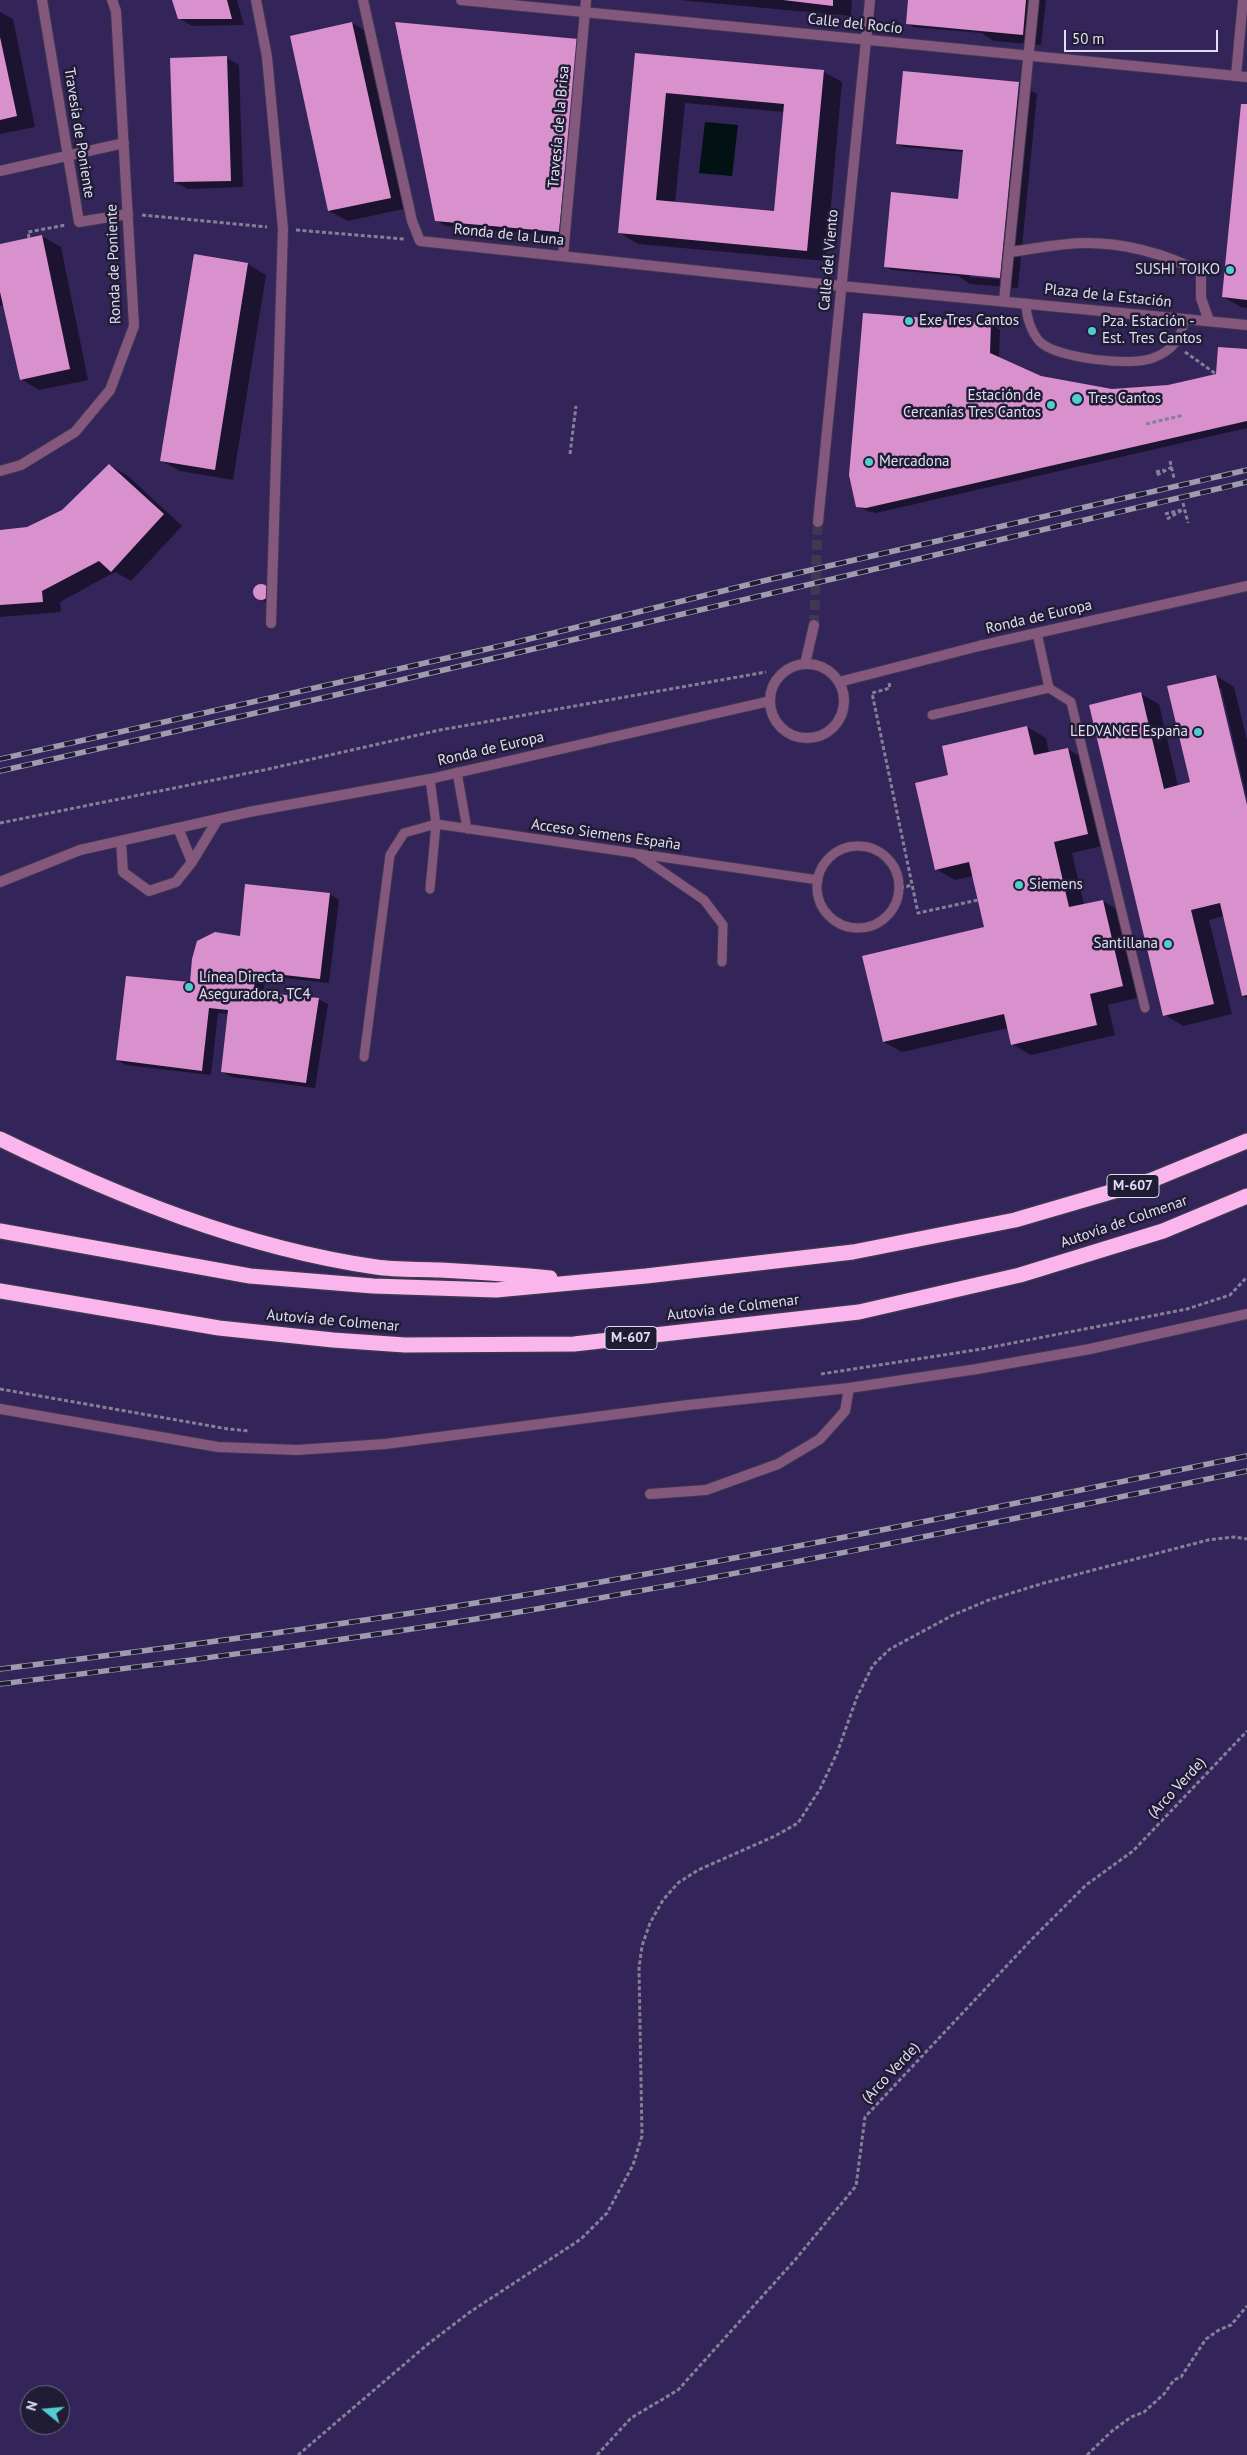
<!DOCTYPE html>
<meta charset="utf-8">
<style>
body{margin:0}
#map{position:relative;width:1247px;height:2455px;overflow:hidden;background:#211c35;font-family:"PT Sans",sans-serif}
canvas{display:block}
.north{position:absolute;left:20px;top:2385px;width:50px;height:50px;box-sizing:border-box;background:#211c35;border:1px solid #6e6a80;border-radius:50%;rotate:287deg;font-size:14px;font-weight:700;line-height:20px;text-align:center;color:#e1def0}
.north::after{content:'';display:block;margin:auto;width:18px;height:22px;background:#52ccd0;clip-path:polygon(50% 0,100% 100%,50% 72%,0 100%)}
.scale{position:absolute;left:1064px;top:30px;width:154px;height:22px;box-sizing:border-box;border:2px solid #e1def0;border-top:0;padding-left:6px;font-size:15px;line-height:18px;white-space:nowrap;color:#e1def0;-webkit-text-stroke:4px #211c35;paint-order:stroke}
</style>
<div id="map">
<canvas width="1247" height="2455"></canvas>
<div class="north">N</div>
<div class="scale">50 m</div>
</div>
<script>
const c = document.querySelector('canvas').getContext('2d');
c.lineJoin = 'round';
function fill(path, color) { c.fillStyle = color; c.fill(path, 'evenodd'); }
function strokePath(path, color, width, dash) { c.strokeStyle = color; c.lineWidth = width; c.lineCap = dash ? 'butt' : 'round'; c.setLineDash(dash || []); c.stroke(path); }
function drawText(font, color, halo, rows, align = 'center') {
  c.font = font + ' "PT Sans",sans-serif'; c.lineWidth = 5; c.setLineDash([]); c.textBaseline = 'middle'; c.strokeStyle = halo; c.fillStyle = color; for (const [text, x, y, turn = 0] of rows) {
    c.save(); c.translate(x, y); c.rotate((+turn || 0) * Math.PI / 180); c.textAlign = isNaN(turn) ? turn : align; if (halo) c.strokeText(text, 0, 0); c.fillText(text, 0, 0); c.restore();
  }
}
const green = new Path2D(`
 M0,0H1247V2455H0ZM30,2395H60V2425H30Z`);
const water = new Path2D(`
 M705,122L738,125L732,176L699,173Z`);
const shadow = new Path2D(`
 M173,0H237L244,25L192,26L179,18Z
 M679,0H852L851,16Z
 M909,0H1046L1041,45L994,41L981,33L913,27L907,23Z
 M0,12L13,19L35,127L0,134Z
 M352,23L371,34L408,208L348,221L329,211Z
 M577,41L568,237L445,226L436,220Z
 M636,55L824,72L842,82L826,261L638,244L620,233ZM685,103L784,112L775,212L675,203Z
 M227,58L239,65L243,187L188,189L175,182Z
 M1018,83L1037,94L1018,288L970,284L958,276L892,270L886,267L959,200L964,152L903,147L897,143ZM970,274L1006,278V280L970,277Z
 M1247,106V308L1241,307L1223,297Z
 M42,236L61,247L88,380L39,390L21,379L6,305L0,306V245Z
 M195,255L248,264L266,275L233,480L180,471L162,461Z
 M990,324L1000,330L999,358L1040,377L1112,391L1169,386L1217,375L1247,350V428L876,513L867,511L858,506Z
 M110,465L128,476L182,526L131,581L115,572L60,602L61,612L0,617V531L27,528L63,511Z
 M265,586L268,587L269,600L265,602L254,594L256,588Z
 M1216,676L1234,687L1247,740V799L1221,688H1218L1247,810V998L1243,996L1224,916L1209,920L1232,1014L1183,1026L1165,1015L1141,694L1159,704L1178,786L1192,783Z
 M1027,727L1046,738L1049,753L1068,749L1086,760L1106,845L1072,853L1084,905L1103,901L1122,912L1141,997L1108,1005L1115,1035L1031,1055L1012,1044L1008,1028L902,1052L884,1042L985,928L973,876L955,880L936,869L950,776Z
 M246,885L330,894L339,900L329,983L266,976L263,994L318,999L328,1004L315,1088L232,1077L222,1072L229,1014L218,1013L211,1075L126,1065L117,1060L241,937Z`);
const building = new Path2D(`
 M172,0H227L232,19H178Z
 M783,0H833V6Z
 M908,0H1026L1023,35L906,24Z
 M352,22L391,198L328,211L290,36Z
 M395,22L578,39L559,232L435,221Z
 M0,37L17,116L0,120Z
 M635,53L824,70L807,251L618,233ZM666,93L784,104L774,211L656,200Z
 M227,56L231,181L174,182L170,58Z
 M903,71L1019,82L1000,278L884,267L891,192L958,199L963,150L896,144Z
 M1241,104H1247V300L1222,297Z
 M42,235L70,369L20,380L0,292V244Z
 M194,254L248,263L215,470L160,461Z
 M863,313L991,323L990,353L1041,376L1112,389L1168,385L1216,374L1218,347L1247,349V421L866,508L856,507L849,475Z
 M109,464L164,514L111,572L99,561L42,591L43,602L0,605V530L27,527L62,510Z
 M253 592a8 8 0 1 1 16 0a8 8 0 1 1-16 0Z
 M1216,675L1247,805V995L1242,996L1220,903L1191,910L1214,1004L1163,1016L1089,705L1141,692L1164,789L1190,782L1167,686Z
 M1027,726L1034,755L1068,748L1088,834L1054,842L1069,907L1103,900L1123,986L1090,994L1097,1025L1011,1045L1004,1014L883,1042L862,956L984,927L969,862L935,870L915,783L948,775L942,746Z
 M245,884L330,893L320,979L257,972L253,992L319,998L306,1083L221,1072L228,1010L209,1008L202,1071L116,1060L126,976L190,982L192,959L197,941L215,932L240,936Z`);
const minorTunnel = new Path2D(`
 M814,625L818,522`);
const path = new Path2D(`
 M142,215L267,227
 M296,230L404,239
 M29,238L28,232L66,225
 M1185,352L1216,374
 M1146,424L1184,415
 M570,454L576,406
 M1170,461L1174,478
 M1156,472L1164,470
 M1157,475L1172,467
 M1183,503L1188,523
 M1165,514L1181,510
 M1167,519L1184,509
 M889,683L890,688L872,693L918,913L978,900
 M0,823L264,770L440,730L766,672
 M900,888L912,885
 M821,1374L982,1349L1187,1309L1230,1295L1247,1277
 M0,1389L228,1429L249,1431
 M298,2455L428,2344L470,2312L581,2239L607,2213L633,2165L642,2136L639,1968L642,1946L650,1923L663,1900L678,1883L698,1870L775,1836L798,1823L820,1789L837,1753L857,1697L873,1665L890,1649L953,1615L989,1600L1044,1583L1208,1540L1234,1537L1247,1539
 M597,2455L631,2418L678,2390L795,2260L856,2186L865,2117L1031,1940L1086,1885L1133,1851L1247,1731
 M1087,2455L1112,2431L1131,2417L1144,2412L1164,2394L1174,2380L1181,2377L1206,2339L1219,2330L1231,2325L1247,2306`);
const service = new Path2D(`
 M1026,303C1026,316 1031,332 1040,342C1057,358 1131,367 1153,358C1172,351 1182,339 1184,319
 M1037,633L1049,688L1071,702L1145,1008
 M932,715L1049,688
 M457,772L467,829
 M817 887a41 41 0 1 1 82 0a41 41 0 1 1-82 0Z
 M637,854L704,900L723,925L722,962
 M430,889L436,824L430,779
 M364,1057L390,855L404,833L436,824L818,880`);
const pedestrian = new Path2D(`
 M42,0L79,222L128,214
 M256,0L267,57L283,229L271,623
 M1236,76L1243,0
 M1009,252C1034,249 1061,243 1086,243C1126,243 1165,254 1201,272V298L1209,321
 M563,256L586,0
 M1004,301L1034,0`);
const minor = new Path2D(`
 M363,0L412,221L420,241L841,286L1247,325
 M461,0L1247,77
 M0,171L124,143
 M0,471L21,465L75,432L110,390L134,326L116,11L112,0
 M818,522L870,0
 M805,664L814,625
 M770 701a37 37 0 1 1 74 0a37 37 0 1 1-74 0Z
 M839,682L979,646L1247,586
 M178,828L192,862
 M121,841L123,872L149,891L176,882L192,862L218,819
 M0,1409L218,1447L297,1450L385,1444L688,1405L849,1388L977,1369L1090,1349L1247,1314
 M650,1494L706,1490L778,1464L820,1439L845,1411L849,1388`);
const tertiary = new Path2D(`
 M0,882L80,850L249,812L430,779L770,701`);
const motorway = new Path2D(`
 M0,1139C119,1197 244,1248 376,1267C396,1270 419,1269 440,1270C477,1272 513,1274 550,1278
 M0,1231L250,1276L373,1286L496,1290L646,1276L853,1252L1015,1220L1152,1180L1247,1141
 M0,1291L219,1328L333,1340L405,1345L574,1344L859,1312L1020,1275L1163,1231L1247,1196`);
const rail = new Path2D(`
 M0,759L509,644L763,581L1247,470
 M0,771L388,683L1247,482
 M0,1669C187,1646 374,1621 560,1589C790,1550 1019,1503 1247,1456
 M0,1684C187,1661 375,1637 560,1605C790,1565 1019,1518 1247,1471`);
const markers = [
 [1230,270,5,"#52ccd0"],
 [909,321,5,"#52ccd0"],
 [1092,331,5,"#52ccd0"],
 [1077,399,6,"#52ccd0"],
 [1051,405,5,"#52ccd0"],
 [869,462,5,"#52ccd0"],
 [1198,732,5,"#52ccd0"],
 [1019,885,5,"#52ccd0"],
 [1168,944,5,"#52ccd0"],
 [189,987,5,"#52ccd0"]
];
const shields = [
 [1133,1186,52],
 [631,1338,52]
];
const shieldNames = [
 ["M-607",1133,1186],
 ["M-607",631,1338]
];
const streetNames = [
 ["Calle del Rocío",855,24,6],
 ["Travesía de la Brisa",559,127,-85],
 ["Travesía de Poniente",79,133,81],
 ["Ronda de la Luna",509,235,6],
 ["Calle del Viento",829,260,-85],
 ["Ronda de Poniente",114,264,-92],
 ["Plaza de la Estación",1108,296,6],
 ["Ronda de Europa",1039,617,-13],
 ["Ronda de Europa",491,749,-13],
 ["Acceso Siemens España",606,835,8],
 ["Autovía de Colmenar",1124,1222,-19],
 ["Autovía de Colmenar",733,1308,-7],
 ["Autovía de Colmenar",333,1321,5],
 ["(Arco Verde)",1177,1788,-47],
 ["(Arco Verde)",891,2073,-47]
];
const poiNames = [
 ["SUSHI TOIKO",1220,270,"right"],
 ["Exe Tres Cantos",919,321],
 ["Pza. Estación -",1102,322],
 ["Est. Tres Cantos",1102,339],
 ["Estación de",1041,396,"right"],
 ["Cercanías Tres Cantos",1041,413,"right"],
 ["Tres Cantos",1088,399],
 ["Mercadona",879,462],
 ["LEDVANCE España",1188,732,"right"],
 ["Siemens",1029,885],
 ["Santillana",1158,944,"right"],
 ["Línea Directa",199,978],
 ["Aseguradora, TC4",199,995]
];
fill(green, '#33255a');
fill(water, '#021113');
fill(shadow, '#0007');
fill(building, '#d991cd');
strokePath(minorTunnel, '#3e3951', 10, [10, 5]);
strokePath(service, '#3c374f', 11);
strokePath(pedestrian, '#3c374f', 12);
strokePath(minor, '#3c374f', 12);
strokePath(tertiary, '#3c374f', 12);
strokePath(motorway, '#3c374f', 18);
strokePath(path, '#848096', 3, [4, 2.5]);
strokePath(service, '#84577c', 9);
strokePath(pedestrian, '#84577c', 10);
strokePath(minor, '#84577c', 10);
strokePath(tertiary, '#84577c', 10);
strokePath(motorway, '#fab5ec', 15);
strokePath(rail, '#9f9baf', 5.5);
strokePath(rail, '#211c35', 4, [11]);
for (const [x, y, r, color] of markers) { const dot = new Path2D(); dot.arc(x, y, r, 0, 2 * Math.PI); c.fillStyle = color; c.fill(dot); strokePath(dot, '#211c35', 2); }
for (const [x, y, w] of shields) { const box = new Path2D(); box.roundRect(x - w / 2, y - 11.5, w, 23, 4); c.fillStyle = '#211c35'; c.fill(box); strokePath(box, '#e1def0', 1); }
drawText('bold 14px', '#e1def0', null, shieldNames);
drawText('15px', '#e1def0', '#211c35', streetNames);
drawText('15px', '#e1def0', '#211c35', poiNames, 'left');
</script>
